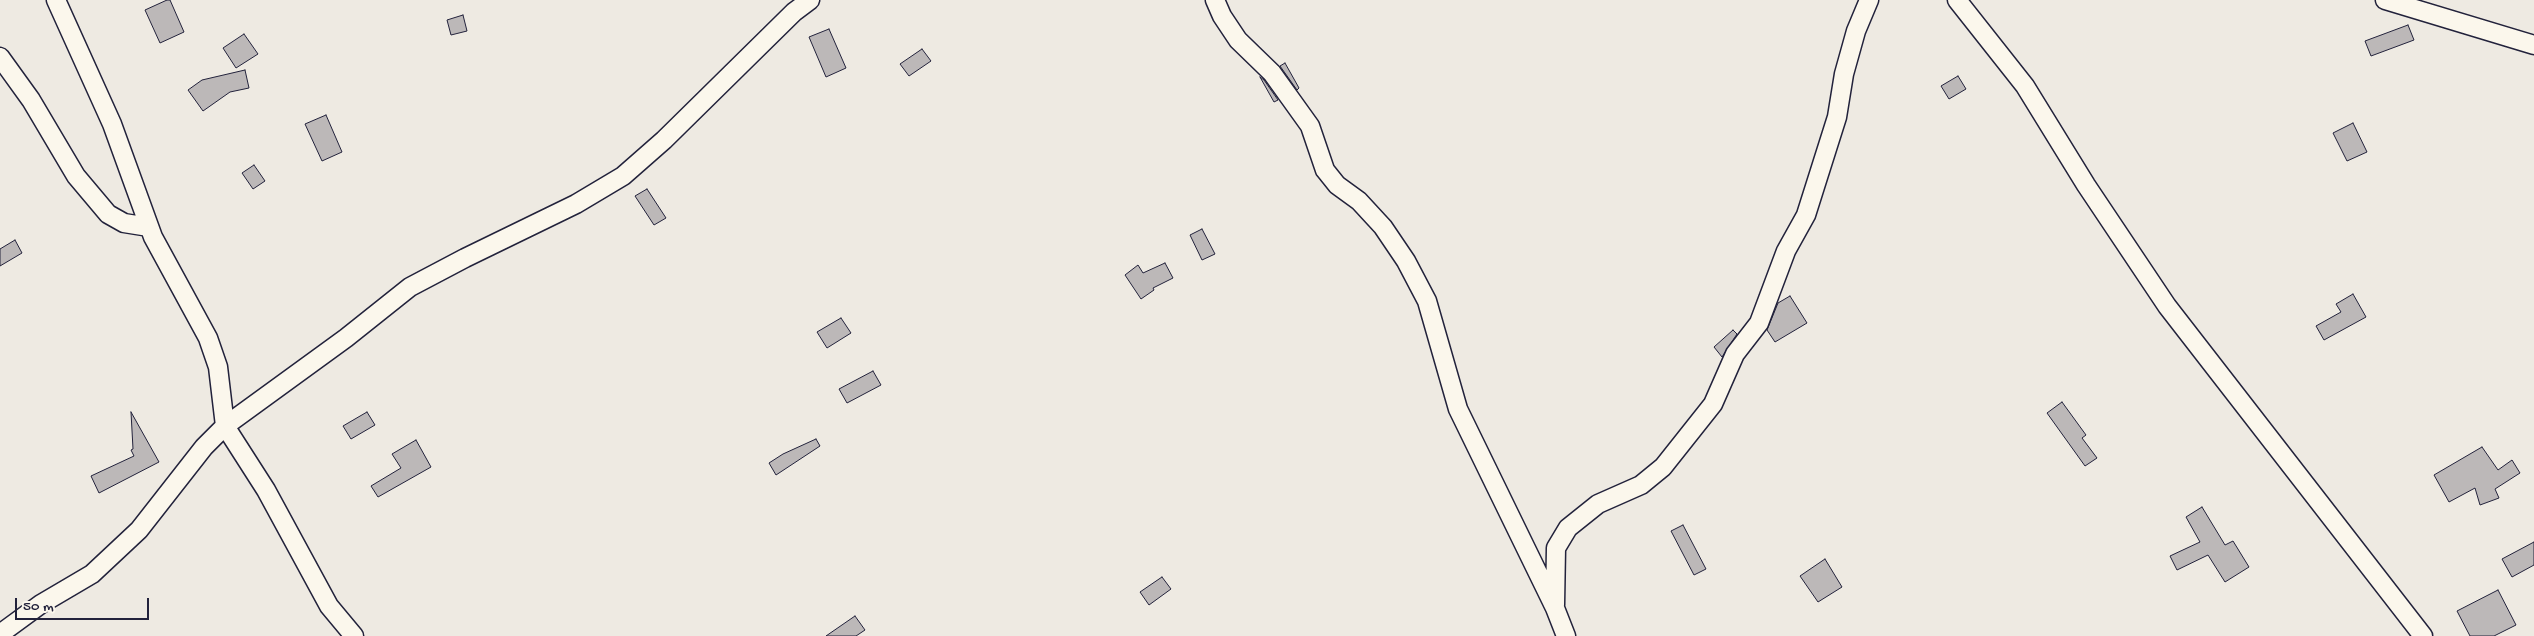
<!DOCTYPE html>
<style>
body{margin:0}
#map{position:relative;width:2534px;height:636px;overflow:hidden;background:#eeeae2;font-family:"Gochi Hand",sans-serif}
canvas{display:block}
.scale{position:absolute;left:15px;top:598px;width:134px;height:22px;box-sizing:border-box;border:2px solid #22223b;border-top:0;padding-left:6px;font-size:15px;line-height:18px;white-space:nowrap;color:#22223b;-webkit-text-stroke:4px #fbf7ec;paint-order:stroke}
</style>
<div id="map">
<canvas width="2534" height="636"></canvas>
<div class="scale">50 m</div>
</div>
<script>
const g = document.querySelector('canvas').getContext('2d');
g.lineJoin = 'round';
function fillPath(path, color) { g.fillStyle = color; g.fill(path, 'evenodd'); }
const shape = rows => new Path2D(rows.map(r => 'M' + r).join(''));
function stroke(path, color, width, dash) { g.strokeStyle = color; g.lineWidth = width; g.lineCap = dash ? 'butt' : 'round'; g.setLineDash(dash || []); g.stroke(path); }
const building = shape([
 [167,0,170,0,184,32,160,43,145,10,167,0],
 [463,15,467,31,451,35,447,20,463,15],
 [2408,25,2414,40,2371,56,2365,41,2408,25],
 [829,29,846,68,826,77,809,37,829,29],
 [244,34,258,54,236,68,223,48,244,34],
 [922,49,931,61,909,76,900,64,922,49],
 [1285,63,1299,88,1297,90,1280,66,1285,63],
 [245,70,249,88,230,92,203,111,188,90,202,80,245,70],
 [1958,76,1966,89,1949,99,1941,86,1958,76],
 [1260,77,1264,80,1278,100,1274,102,1260,77],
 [326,115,342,152,322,161,305,124,326,115],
 [2353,123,2367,152,2347,161,2333,133,2353,123],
 [254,165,265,181,253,189,242,173,254,165],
 [647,189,666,218,654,225,635,196,647,189],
 [1202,229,1215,254,1202,260,1190,235,1202,229],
 [15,240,22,253,0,266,0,249,15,240],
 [1165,263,1173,278,1153,288,1154,290,1141,299,1125,275,1138,265,1143,273,1165,263],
 [2353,294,2366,317,2324,340,2316,326,2341,312,2336,304,2353,294],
 [1790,296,1807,323,1775,342,1767,330,1778,303,1790,296],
 [841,318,851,333,827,348,817,332,841,318],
 [1733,330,1737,334,1722,357,1714,347,1733,330],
 [873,371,881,385,847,403,839,389,873,371],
 [2062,402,2086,435,2082,438,2097,458,2085,466,2047,413,2062,402],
 [131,412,159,462,99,493,91,476,134,456,131,450,133,449,131,412],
 [367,412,375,425,351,439,343,426,367,412],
 [816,439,820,446,776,475,769,463,783,454,816,439],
 [416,440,431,467,378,497,371,486,401,468,392,454,416,440],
 [2482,447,2498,470,2512,460,2520,473,2495,489,2499,498,2480,505,2475,488,2449,502,2434,475,2482,447],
 [2202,507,2225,545,2233,541,2249,567,2225,582,2208,555,2177,570,2170,556,2200,542,2186,517,2202,507],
 [1683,525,1706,569,1694,575,1671,531,1683,525],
 [2534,542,2534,565,2512,577,2502,559,2534,542],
 [1825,559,1842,587,1818,602,1800,576,1825,559],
 [1162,577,1171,589,1149,605,1140,592,1162,577],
 [2498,590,2516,625,2494,636,2470,636,2457,611,2498,590],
 [855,616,865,630,856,636,826,636,855,616]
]);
const street = shape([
 [1215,0,1222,16,1238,40,1272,73,1310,126,1325,170,1337,185,1359,201,1383,227,1406,261,1427,301,1458,409,1555,608,1566,636],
 [1957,0,2025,86,2086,185,2167,306,2423,636],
 [2385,0,2534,45],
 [0,57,31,100,76,176,108,214,124,223,149,227],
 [1555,605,1556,548,1568,528,1598,504,1641,485,1663,467,1713,404,1735,354,1759,323,1786,251,1806,215,1837,117,1844,74,1856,31,1869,0],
 [0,634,41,604,92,574,139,530,204,447,225,426,218,367,208,338,153,237,112,124,56,0],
 [354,636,329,606,266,490,225,426,346,338,410,287,465,258,576,204,623,176,664,140,794,12,810,0]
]);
fillPath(building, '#bcb8b8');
stroke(building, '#22223b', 1);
stroke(street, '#22223b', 21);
stroke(street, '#fbf7ec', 18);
</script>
